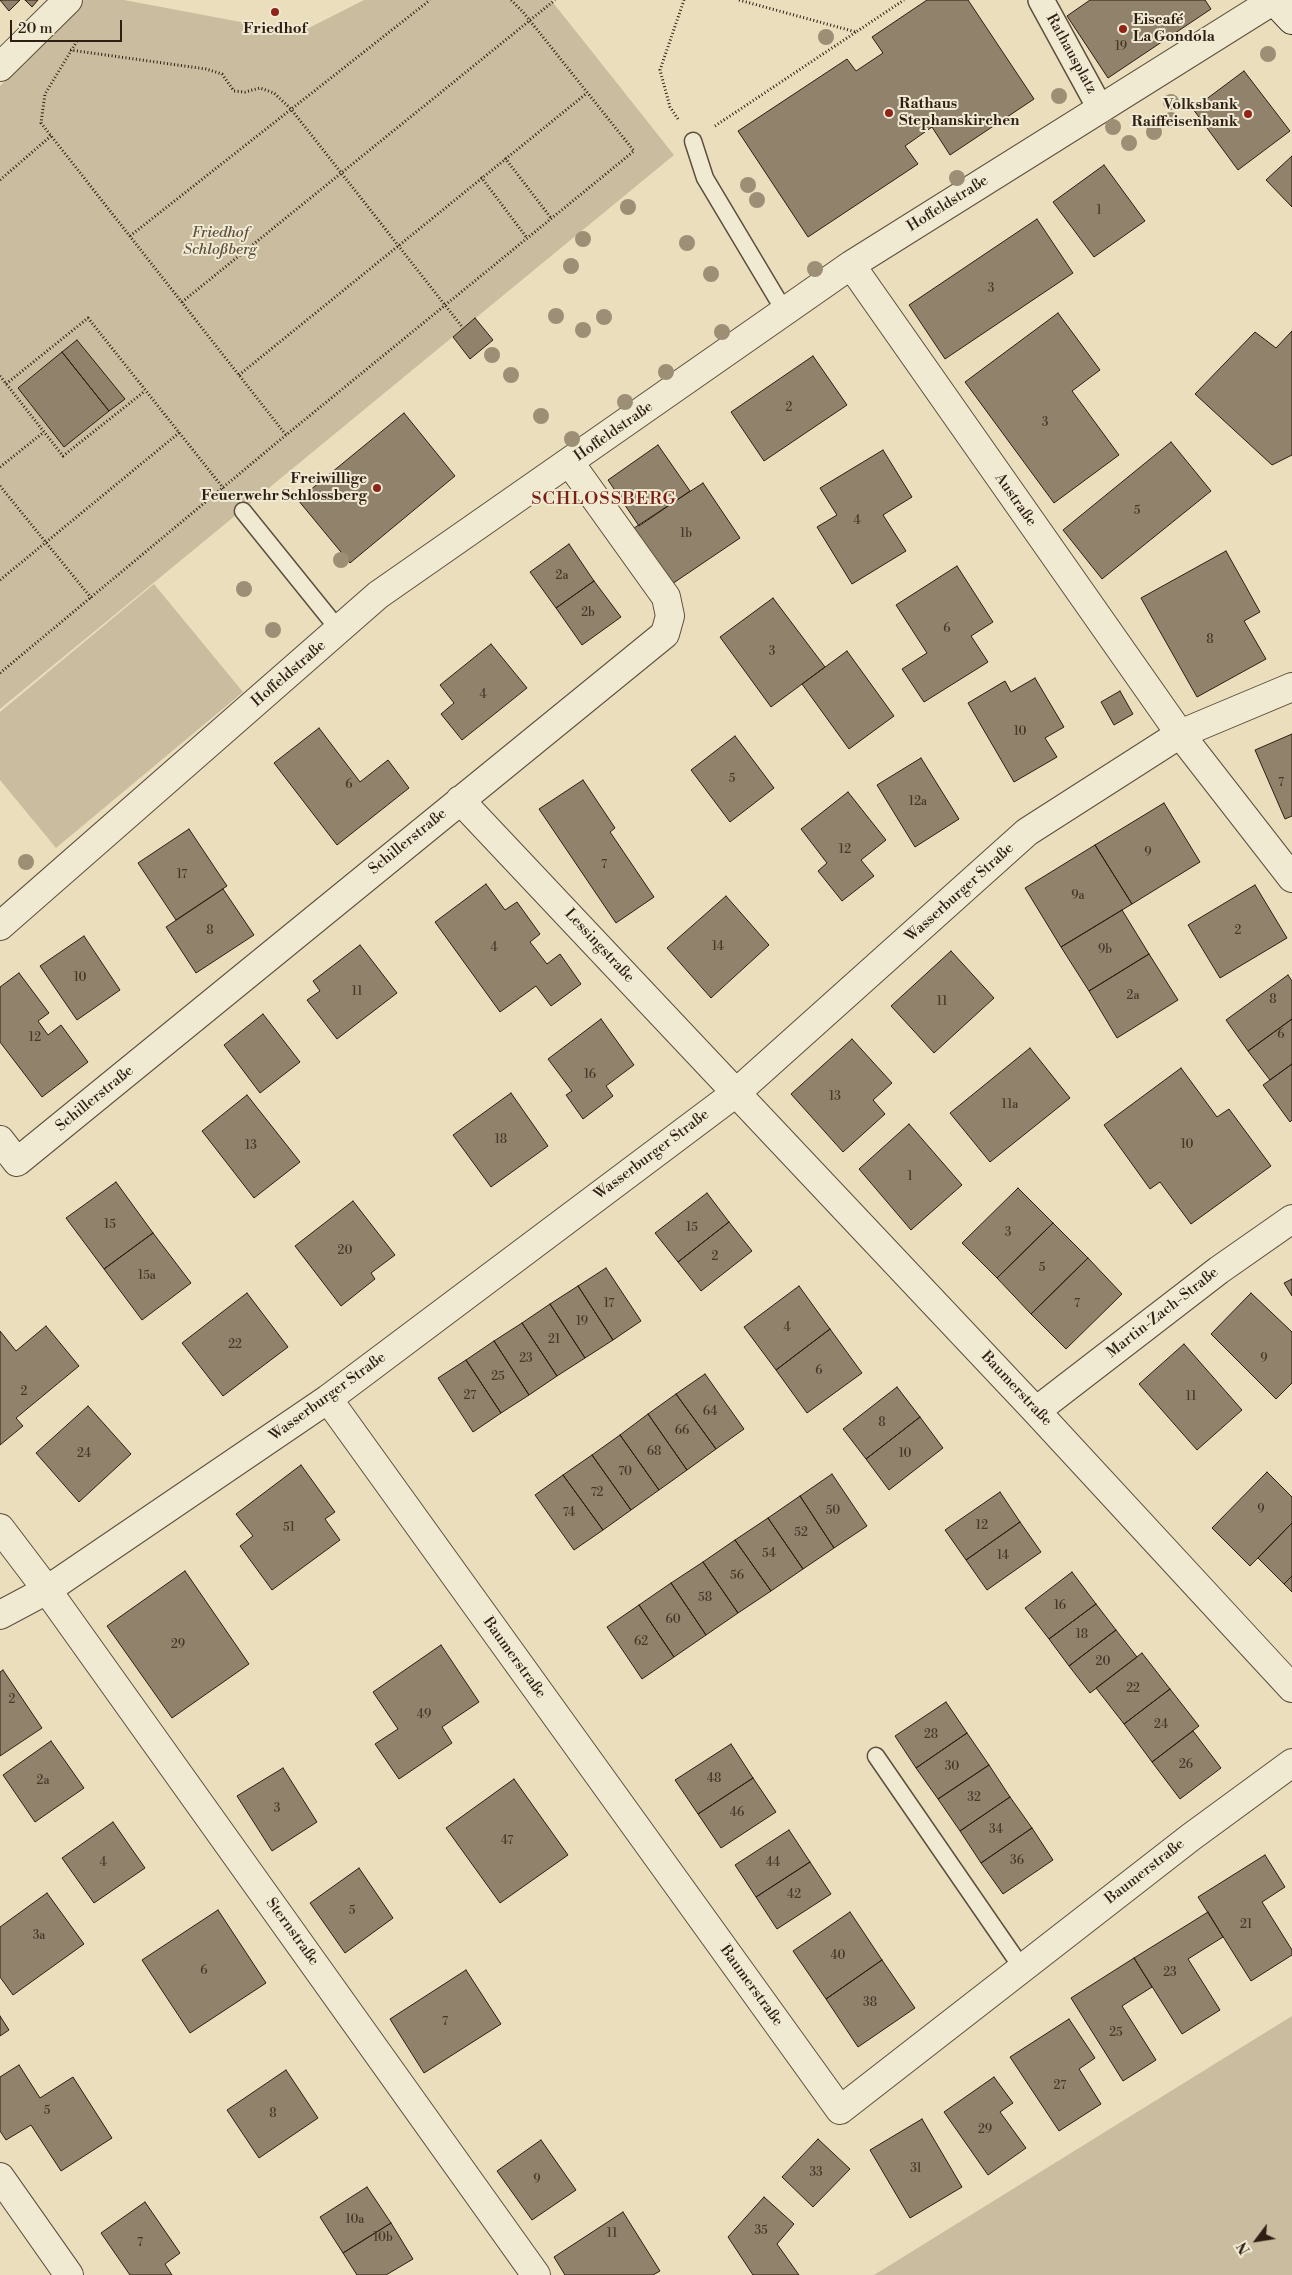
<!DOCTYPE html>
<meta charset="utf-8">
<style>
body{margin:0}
#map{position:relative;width:1292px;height:2275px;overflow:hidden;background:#eadebc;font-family:"Libre Bodoni",serif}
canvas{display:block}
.north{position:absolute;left:1232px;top:2215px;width:50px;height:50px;-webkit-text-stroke:4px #f1ead3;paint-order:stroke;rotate:239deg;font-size:14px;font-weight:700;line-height:20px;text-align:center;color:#2e1e13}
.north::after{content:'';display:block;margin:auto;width:18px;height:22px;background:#2e1e13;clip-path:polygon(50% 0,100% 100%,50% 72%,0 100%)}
.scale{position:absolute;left:10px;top:20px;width:112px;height:22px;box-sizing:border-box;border:2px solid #2e1e13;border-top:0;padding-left:6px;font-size:15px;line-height:18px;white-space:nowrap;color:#2e1e13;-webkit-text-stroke:4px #f1ead3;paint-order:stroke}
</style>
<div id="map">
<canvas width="1292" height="2275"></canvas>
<div class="north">N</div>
<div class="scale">20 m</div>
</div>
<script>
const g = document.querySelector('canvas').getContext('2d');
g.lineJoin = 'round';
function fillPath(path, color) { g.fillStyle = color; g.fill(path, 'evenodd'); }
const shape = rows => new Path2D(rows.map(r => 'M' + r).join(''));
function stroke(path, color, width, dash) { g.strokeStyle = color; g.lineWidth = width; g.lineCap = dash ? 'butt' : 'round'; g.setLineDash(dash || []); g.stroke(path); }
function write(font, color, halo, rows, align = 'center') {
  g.font = font + ' "Libre Bodoni",serif'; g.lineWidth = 4; g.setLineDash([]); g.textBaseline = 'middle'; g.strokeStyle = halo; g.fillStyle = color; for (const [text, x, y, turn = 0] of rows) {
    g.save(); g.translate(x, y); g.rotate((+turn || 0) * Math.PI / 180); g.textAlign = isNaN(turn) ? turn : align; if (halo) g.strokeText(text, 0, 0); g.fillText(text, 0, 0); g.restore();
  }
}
const green = shape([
 [84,0,124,0,299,33,364,0,551,0,674,155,0,709,0,86],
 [154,584,243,692,56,848,0,780,0,712],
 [1292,2016,1292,2275,874,2275]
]);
const building = shape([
 [0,0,20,0,9,11,0,0],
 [25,0,38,0,32,7,25,0],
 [927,0,968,0,1034,99,950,155,932,127,905,146,918,164,808,237,738,131,847,59,856,71,883,53,872,37,927,0],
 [1090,0,1205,0,1211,9,1108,78,1067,16,1090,0],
 [1244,71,1290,131,1238,170,1193,109,1244,71],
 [1292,156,1292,207,1266,180,1292,156],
 [1104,165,1145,221,1094,257,1053,202,1104,165],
 [1037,219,1073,273,945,359,909,305,1037,219],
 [1058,313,1100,370,1072,391,1119,455,1054,503,965,382,1058,313],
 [475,318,493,340,470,359,453,337,475,318],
 [1292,331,1292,455,1272,465,1195,394,1255,332,1276,348,1292,331],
 [77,340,125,399,109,411,62,352,77,340],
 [62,352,109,411,64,447,18,388,62,352],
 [813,356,847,405,764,461,731,412,813,356],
 [404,413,455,476,350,563,298,500,404,413],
 [1171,442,1211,491,1102,579,1063,530,1171,442],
 [658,445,690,491,639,526,608,480,658,445],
 [883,450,912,497,883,515,906,551,852,584,817,527,837,515,820,488,883,450],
 [703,483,740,538,669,586,631,530,703,483],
 [569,544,594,581,556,608,530,572,569,544],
 [1226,551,1260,612,1244,621,1266,659,1197,697,1141,598,1226,551],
 [957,566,993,622,971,636,988,662,924,702,902,669,927,653,896,605,957,566],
 [594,581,621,617,582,645,556,608,594,581],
 [773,598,825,667,771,707,720,637,773,598],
 [491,644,527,688,462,740,441,714,454,703,440,685,491,644],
 [847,651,894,716,849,749,802,684,847,651],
 [1035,678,1064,727,1045,738,1057,757,1014,782,968,703,1005,681,1011,692,1035,678],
 [1120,691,1133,714,1114,725,1101,702,1120,691],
 [319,728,360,782,388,760,409,788,337,845,274,763,319,728],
 [1292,734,1292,816,1285,819,1255,750,1292,734],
 [735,736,774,788,730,822,691,770,735,736],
 [921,758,959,819,915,847,877,785,921,758],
 [583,780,615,828,610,832,654,897,616,923,539,809,583,780],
 [848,792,886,840,861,860,874,876,842,901,818,871,827,863,801,829,848,792],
 [1164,803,1200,862,1132,904,1095,845,1164,803],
 [189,829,227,886,176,920,138,863,189,829],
 [1095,845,1132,904,1061,947,1025,888,1095,845],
 [486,884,505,910,517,902,540,934,530,942,547,964,560,954,581,984,551,1006,536,986,500,1012,435,922,486,884],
 [1255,885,1287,938,1220,978,1188,925,1255,885],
 [223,889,254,935,196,973,166,927,223,889],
 [726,896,769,945,711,998,667,948,726,896],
 [1122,910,1149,954,1089,991,1061,947,1122,910],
 [84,936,120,990,77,1020,40,966,84,936],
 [360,945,397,993,337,1039,307,1000,320,991,313,981,360,945],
 [951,951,994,998,934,1053,891,1006,951,951],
 [1149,954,1178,1000,1117,1038,1089,991,1149,954],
 [19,973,49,1013,38,1021,48,1035,61,1025,88,1062,42,1097,0,1042,0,987,19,973],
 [1288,975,1292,981,1292,1019,1248,1051,1226,1020,1288,975],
 [263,1014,300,1062,260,1093,224,1045,263,1014],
 [601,1019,634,1065,606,1086,613,1096,583,1119,566,1095,572,1091,548,1059,601,1019],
 [1292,1019,1292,1064,1270,1080,1248,1051,1292,1019],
 [852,1039,892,1083,873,1100,885,1114,843,1152,791,1094,852,1039],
 [1030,1048,1070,1098,990,1162,950,1113,1030,1048],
 [1292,1064,1292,1120,1290,1122,1263,1085,1292,1064],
 [1181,1068,1217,1117,1229,1109,1271,1166,1191,1224,1160,1182,1150,1189,1104,1125,1181,1068],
 [511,1093,548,1146,491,1187,453,1135,511,1093],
 [247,1095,300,1162,254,1198,202,1131,247,1095],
 [909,1124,962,1185,911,1230,859,1169,909,1124],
 [116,1182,153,1233,104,1269,66,1218,116,1182],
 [1018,1188,1053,1223,997,1278,962,1243,1018,1188],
 [707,1193,729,1222,678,1262,655,1233,707,1193],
 [353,1201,395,1255,371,1273,375,1279,341,1306,295,1246,353,1201],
 [729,1222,752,1251,701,1291,678,1262,729,1222],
 [1053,1223,1088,1258,1031,1314,997,1278,1053,1223],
 [153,1233,191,1283,142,1320,104,1269,153,1233],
 [1088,1258,1122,1294,1066,1349,1031,1314,1088,1258],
 [606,1268,641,1321,613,1340,578,1286,606,1268],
 [1292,1279,1292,1296,1284,1283,1292,1279],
 [578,1286,613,1340,585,1358,550,1304,578,1286],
 [799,1286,830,1329,776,1370,744,1327,799,1286],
 [247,1293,288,1347,223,1396,182,1343,247,1293],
 [1251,1293,1292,1332,1292,1383,1276,1399,1211,1334,1251,1293],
 [550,1304,585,1358,557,1376,522,1323,550,1304],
 [522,1323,557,1376,529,1395,494,1341,522,1323],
 [46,1326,79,1366,16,1418,23,1426,0,1445,0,1331,16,1351,46,1326],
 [830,1329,862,1373,807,1413,776,1370,830,1329],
 [494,1341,529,1395,501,1413,466,1360,494,1341],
 [1184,1344,1242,1410,1197,1450,1139,1384,1184,1344],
 [466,1360,501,1413,473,1432,438,1378,466,1360],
 [705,1374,744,1429,716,1449,676,1394,705,1374],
 [897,1387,920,1417,866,1459,843,1429,897,1387],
 [676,1394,716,1449,687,1470,648,1414,676,1394],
 [88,1406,131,1454,79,1502,36,1453,88,1406],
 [648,1414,687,1470,659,1490,620,1435,648,1414],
 [920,1417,943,1448,889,1490,866,1459,920,1417],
 [620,1435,659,1490,631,1510,592,1455,620,1435],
 [592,1455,631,1510,603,1530,563,1475,592,1455],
 [301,1465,335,1512,325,1519,340,1540,272,1590,240,1546,253,1536,236,1514,301,1465],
 [1267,1472,1292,1497,1292,1523,1250,1566,1212,1528,1267,1472],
 [832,1474,867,1526,834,1548,800,1496,832,1474],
 [563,1475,603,1530,574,1550,535,1495,563,1475],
 [1000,1492,1020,1522,966,1560,945,1530,1000,1492],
 [800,1496,834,1548,803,1569,768,1518,800,1496],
 [768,1518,803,1569,771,1591,735,1540,768,1518],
 [1020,1522,1041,1552,987,1590,966,1560,1020,1522],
 [1292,1523,1292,1576,1284,1584,1258,1558,1292,1523],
 [735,1540,771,1591,738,1613,703,1562,735,1540],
 [703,1562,738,1613,706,1635,671,1583,703,1562],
 [185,1571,249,1664,172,1718,107,1626,185,1571],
 [1072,1572,1096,1604,1049,1639,1025,1608,1072,1572],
 [1292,1576,1292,1592,1284,1584,1292,1576],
 [671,1583,706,1635,674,1657,639,1605,671,1583],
 [1096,1604,1116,1630,1069,1666,1049,1639,1096,1604],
 [639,1605,674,1657,642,1679,607,1627,639,1605],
 [1116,1630,1137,1657,1090,1693,1069,1666,1116,1630],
 [441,1645,479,1702,442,1727,452,1743,399,1779,375,1744,398,1729,373,1692,441,1645],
 [1142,1653,1170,1689,1124,1724,1096,1688,1142,1653],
 [3,1670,42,1728,0,1756,0,1672,3,1670],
 [1170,1689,1199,1726,1152,1762,1124,1724,1170,1689],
 [946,1702,967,1733,916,1768,895,1736,946,1702],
 [1193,1731,1221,1768,1180,1799,1152,1762,1193,1731],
 [967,1733,989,1765,938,1799,916,1768,967,1733],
 [51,1741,84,1788,35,1822,3,1775,51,1741],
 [731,1744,753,1778,698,1814,675,1780,731,1744],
 [989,1765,1010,1797,960,1831,938,1799,989,1765],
 [283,1768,317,1822,272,1851,237,1796,283,1768],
 [753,1778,776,1812,721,1848,698,1814,753,1778],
 [514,1779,568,1855,500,1903,446,1828,514,1779],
 [1010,1797,1032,1828,981,1863,960,1831,1010,1797],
 [113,1822,145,1868,94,1903,62,1858,113,1822],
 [1032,1828,1053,1860,1003,1894,981,1863,1032,1828],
 [789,1830,810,1862,756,1897,735,1865,789,1830],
 [1265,1855,1285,1887,1262,1902,1292,1950,1292,1955,1251,1981,1198,1897,1265,1855],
 [810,1862,831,1894,777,1929,756,1897,810,1862],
 [359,1868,393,1918,345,1953,310,1903,359,1868],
 [47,1893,84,1944,13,1995,0,1977,0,1927,47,1893],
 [218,1910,266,1983,190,2033,142,1960,218,1910],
 [850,1912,882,1960,826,1999,793,1951,850,1912],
 [1208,1912,1223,1937,1188,1959,1220,2010,1182,2034,1134,1958,1208,1912],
 [1134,1958,1152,1987,1122,2006,1156,2060,1123,2081,1071,1998,1134,1958],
 [882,1960,915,2008,858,2047,826,1999,882,1960],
 [466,1970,501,2024,424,2073,390,2019,466,1970],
 [0,2016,9,2030,0,2036,0,2016],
 [1069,2019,1095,2058,1079,2069,1101,2104,1059,2131,1010,2057,1069,2019],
 [19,2065,40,2098,73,2077,112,2138,61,2171,31,2125,6,2140,0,2131,0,2077,19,2065],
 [286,2070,318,2118,259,2158,227,2110,286,2070],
 [994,2077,1013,2103,1000,2112,1026,2148,988,2175,944,2112,994,2077],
 [922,2119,962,2187,910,2218,870,2150,922,2119],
 [818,2139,850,2169,813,2207,782,2177,818,2139],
 [541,2140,576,2190,532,2220,497,2171,541,2140],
 [367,2187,391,2223,343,2253,320,2217,367,2187],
 [764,2197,794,2224,777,2244,799,2275,753,2275,728,2237,764,2197],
 [145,2202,180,2253,165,2264,172,2275,130,2275,101,2233,145,2202],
 [623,2212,660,2271,653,2275,565,2275,554,2257,623,2212],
 [391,2223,413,2259,386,2275,357,2275,343,2253,391,2223]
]);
const path = shape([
 [739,0,856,32,904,0],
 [77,41,45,94,41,123,286,435],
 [70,50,206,69,222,74,234,91,245,92,260,88,274,93,291,109,463,328],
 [678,119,670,107,660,70,684,0],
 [715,126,856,32],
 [505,158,551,218],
 [481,177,527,238],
 [0,180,52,135],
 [130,236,430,0],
 [182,302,555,0],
 [239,375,587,93],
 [0,376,63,456,145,391],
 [6,384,88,318,224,489],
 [0,467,44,432],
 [0,486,92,599],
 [0,580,180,432],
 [0,673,286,435,634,151,523,12,511,0]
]);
const service = shape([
 [693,141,705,178,785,312],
 [243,511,339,630],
 [876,1756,1022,1968]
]);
const pedestrian = shape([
 [1041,0,1100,108]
]);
const minor = shape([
 [0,67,68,0],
 [851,265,1180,734,1292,878],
 [460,800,1036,1411,1292,1688],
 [0,926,378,595,851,265,1274,0],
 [0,1140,17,1162,665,634,670,616,666,597,570,463],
 [328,1399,840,2110,1191,1837,1292,1763],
 [1036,1411,1219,1270,1292,1219],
 [0,1528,47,1590,536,2275],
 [0,1615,47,1590,328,1399,737,1092,1027,832,1180,734,1292,687],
 [0,2177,69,2275]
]);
const secondary = shape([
 [1273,0,1292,20]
]);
const trees = [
 [826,37],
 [1268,54],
 [1059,96],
 [1171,102],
 [1171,120],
 [1113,127],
 [1154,132],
 [1129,143],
 [957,178],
 [748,185],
 [757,200],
 [628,207],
 [583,239],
 [687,243],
 [571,266],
 [815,269],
 [711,274],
 [556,316],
 [604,317],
 [583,330],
 [722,332],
 [492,355],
 [666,372],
 [511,375],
 [625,402],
 [541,416],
 [572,439],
 [341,560],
 [244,589],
 [273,630],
 [26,862]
];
const markers = [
 [275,12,5,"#8f2418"],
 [1123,29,5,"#8f2418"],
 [889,113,5,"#8f2418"],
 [1248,114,5,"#8f2418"],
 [377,488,5,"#8f2418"]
];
const numberNames = [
 ["19",1121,47],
 ["1",1099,211],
 ["3",991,289],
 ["2",789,408],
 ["3",1045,423],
 ["5",1137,511],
 ["4",857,521],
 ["1b",686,534],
 ["2a",562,576],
 ["2b",588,613],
 ["6",947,629],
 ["8",1210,640],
 ["3",772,652],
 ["4",483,695],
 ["10",1020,732],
 ["5",732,779],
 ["7",1281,783],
 ["6",349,785],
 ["12a",918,802],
 ["12",845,850],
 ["9",1148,853],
 ["7",604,865],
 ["17",182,875],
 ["9a",1078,896],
 ["8",210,931],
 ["2",1238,931],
 ["14",718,947],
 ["4",494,948],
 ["9b",1105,950],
 ["10",80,978],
 ["11",357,992],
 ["2a",1133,996],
 ["8",1273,1000],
 ["11",942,1002],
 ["6",1281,1035],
 ["12",35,1038],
 ["16",590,1075],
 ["13",835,1097],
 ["11a",1010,1105],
 ["18",501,1140],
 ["10",1187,1145],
 ["13",251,1146],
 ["1",910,1177],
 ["15",110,1225],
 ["15",692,1228],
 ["3",1008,1233],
 ["20",345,1251],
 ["2",715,1257],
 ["5",1042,1268],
 ["15a",147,1276],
 ["17",609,1304],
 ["7",1077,1304],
 ["19",582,1322],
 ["4",787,1328],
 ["21",554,1340],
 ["22",235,1345],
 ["23",526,1359],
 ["9",1264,1359],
 ["6",819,1371],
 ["25",498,1377],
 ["2",24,1392],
 ["27",470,1396],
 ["11",1191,1397],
 ["64",710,1412],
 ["8",882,1423],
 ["66",682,1431],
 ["68",654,1452],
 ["24",84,1454],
 ["10",905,1454],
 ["70",625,1472],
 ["72",597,1493],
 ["9",1261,1510],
 ["50",833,1511],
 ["74",569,1513],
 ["12",982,1526],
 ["51",289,1528],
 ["52",801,1533],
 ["54",769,1554],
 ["14",1003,1556],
 ["56",737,1576],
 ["58",705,1598],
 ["16",1060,1606],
 ["60",673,1620],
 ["18",1082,1635],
 ["62",641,1642],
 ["29",178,1645],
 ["20",1103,1662],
 ["22",1133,1689],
 ["2",12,1700],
 ["49",424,1715],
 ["24",1161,1725],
 ["28",931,1735],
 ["26",1186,1765],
 ["30",952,1767],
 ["48",714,1779],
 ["2a",43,1781],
 ["32",974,1798],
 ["3",277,1809],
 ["46",737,1813],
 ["34",996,1830],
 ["47",507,1841],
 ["36",1017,1861],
 ["4",103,1863],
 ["44",773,1863],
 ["42",794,1895],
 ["5",352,1911],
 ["21",1246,1925],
 ["3a",39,1936],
 ["40",838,1956],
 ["6",204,1971],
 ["23",1170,1973],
 ["38",870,2003],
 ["7",445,2022],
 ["25",1116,2033],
 ["27",1060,2086],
 ["5",47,2111],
 ["8",273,2114],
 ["29",985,2130],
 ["31",916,2169],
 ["33",816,2173],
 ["9",537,2180],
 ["10a",355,2220],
 ["35",761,2231],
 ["11",612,2234],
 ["10b",383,2238],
 ["7",140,2243]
];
const poiNames = [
 ["Eiscafé",1133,20],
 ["La Gondola",1133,37],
 ["Friedhof",275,29,"center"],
 ["Rathaus",899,104],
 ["Stephanskirchen",899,121],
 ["Volksbank",1238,105,"right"],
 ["Raiffeisenbank",1238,122,"right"],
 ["Freiwillige",367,479,"right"],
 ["Feuerwehr Schlossberg",367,496,"right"]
];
const streetNames = [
 ["Rathausplatz",1071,54,61],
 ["Hoffeldstraße",948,204,-32],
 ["Hoffeldstraße",614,432,-35],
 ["Austraße",1015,500,55],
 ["Hoffeldstraße",289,674,-41],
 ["Schillerstraße",408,842,-39],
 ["Wasserburger Straße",960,893,-42],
 ["Lessingstraße",599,946,47],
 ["Schillerstraße",95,1099,-39],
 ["Wasserburger Straße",652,1155,-37],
 ["Martin-Zach-Straße",1163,1313,-38],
 ["Baumerstraße",1016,1389,47],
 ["Wasserburger Straße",328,1397,-36],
 ["Baumerstraße",514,1658,54],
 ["Baumerstraße",1145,1872,-38],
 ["Sternstraße",292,1932,54],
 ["Baumerstraße",751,1986,54]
];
const parkNames = [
 ["Friedhof",220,233],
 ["Schloßberg",220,250]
];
const quarterNames = [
 ["SCHLOSSBERG",604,500]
];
fillPath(green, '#cabd9f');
fillPath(building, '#90826b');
stroke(building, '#2e1e13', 1);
stroke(service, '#5d4e3d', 19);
stroke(pedestrian, '#5d4e3d', 28);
stroke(minor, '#5d4e3d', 30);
stroke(secondary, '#2e1e13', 30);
stroke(path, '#2e1e13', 3, [1, 2.5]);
stroke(service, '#f1ead3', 16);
stroke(pedestrian, '#f1ead3', 25);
stroke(minor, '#f1ead3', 28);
stroke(secondary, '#f1ead3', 28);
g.fillStyle = '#9c8f76';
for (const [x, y] of trees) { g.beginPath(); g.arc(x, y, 8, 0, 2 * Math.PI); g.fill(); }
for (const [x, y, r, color] of markers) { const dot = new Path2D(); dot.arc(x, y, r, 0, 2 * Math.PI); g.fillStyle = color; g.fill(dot); stroke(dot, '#f1ead3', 2); }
write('12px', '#463729', null, numberNames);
write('bold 15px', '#2e1e13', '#f1ead3', poiNames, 'left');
write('15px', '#2e1e13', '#f1ead3', streetNames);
write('italic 15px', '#5d4e3d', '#f1ead3', parkNames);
g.letterSpacing = '1px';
write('18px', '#7a1f14', '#f1ead3', quarterNames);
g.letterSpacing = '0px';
</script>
